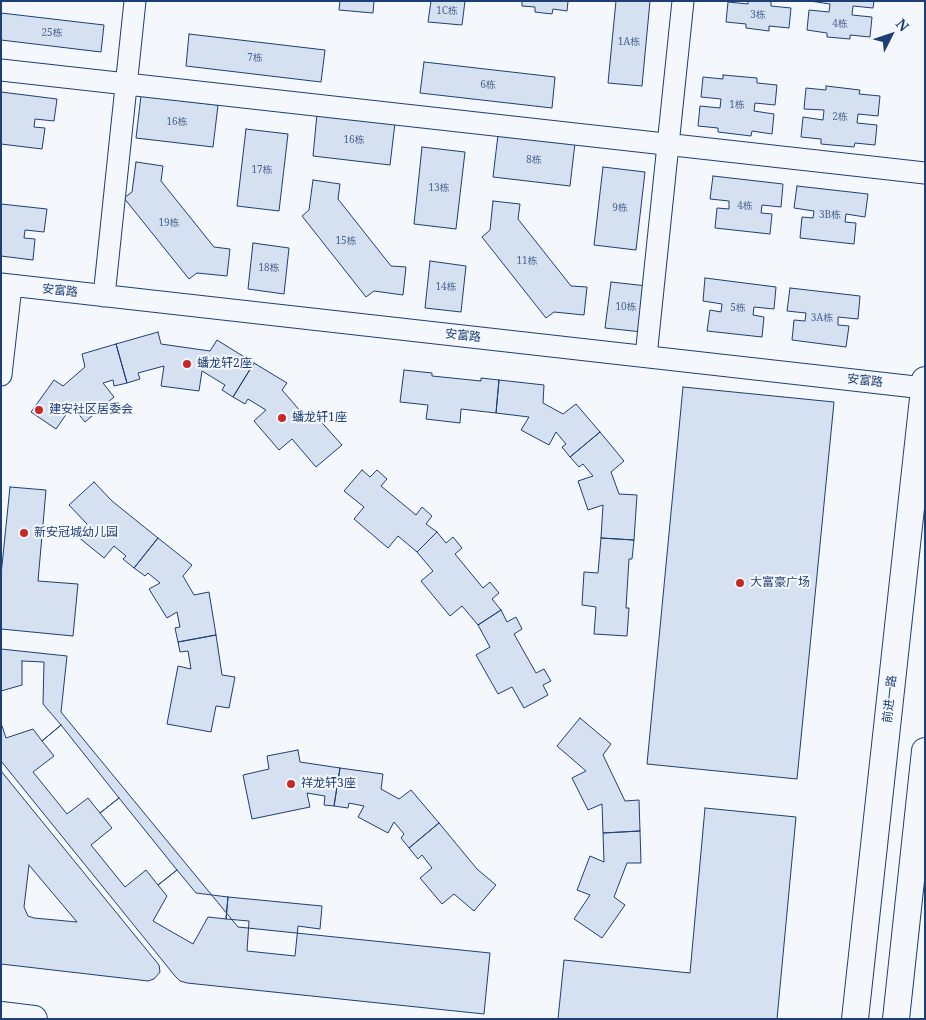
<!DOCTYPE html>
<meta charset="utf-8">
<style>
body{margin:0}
#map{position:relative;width:926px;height:1020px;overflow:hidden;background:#f4f7fb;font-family:"Noto Serif",serif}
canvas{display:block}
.frame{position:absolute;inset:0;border:2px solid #1d3f73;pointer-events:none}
.north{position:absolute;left:866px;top:10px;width:50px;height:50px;-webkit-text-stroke:4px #f4f7fb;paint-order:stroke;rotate:49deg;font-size:14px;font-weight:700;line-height:20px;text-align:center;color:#1d3f73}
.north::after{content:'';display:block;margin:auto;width:18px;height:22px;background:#1d3f73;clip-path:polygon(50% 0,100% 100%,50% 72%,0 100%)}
</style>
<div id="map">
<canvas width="926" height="1020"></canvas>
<div class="frame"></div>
<div class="north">N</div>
</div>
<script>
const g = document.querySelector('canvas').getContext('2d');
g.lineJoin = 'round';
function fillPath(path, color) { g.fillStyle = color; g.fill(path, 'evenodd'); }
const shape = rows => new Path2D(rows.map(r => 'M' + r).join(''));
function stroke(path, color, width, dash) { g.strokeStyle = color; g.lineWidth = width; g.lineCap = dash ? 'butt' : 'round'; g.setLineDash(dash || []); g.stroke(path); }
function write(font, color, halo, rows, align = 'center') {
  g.font = font + ' "Noto Serif","Noto Sans SC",serif'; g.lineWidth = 4; g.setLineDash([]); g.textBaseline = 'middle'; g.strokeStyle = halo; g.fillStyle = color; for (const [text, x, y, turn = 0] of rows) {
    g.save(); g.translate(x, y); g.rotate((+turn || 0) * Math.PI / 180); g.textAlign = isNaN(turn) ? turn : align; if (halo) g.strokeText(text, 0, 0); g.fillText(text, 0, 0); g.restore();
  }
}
const building = shape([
 [340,1,374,1,373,13,339,10,340,1],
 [431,1,465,1,462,25,428,22,431,1],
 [522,1,568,1,567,11,553,9,552,14,535,12,535,7,522,6,522,1],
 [616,1,650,1,642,86,608,83,616,1],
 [748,1,771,1,771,6,791,8,789,28,769,26,769,31,746,28,746,24,726,22,728,2,748,4,748,1],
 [810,1,874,1,873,8,853,6,852,15,872,17,870,37,850,35,850,39,827,37,827,33,807,30,809,10,829,12,830,4,810,1],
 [1,13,104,25,101,52,1,40,1,13],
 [189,34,325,50,321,82,186,66,189,34],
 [424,62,555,77,552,108,420,93,424,62],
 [723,75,757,78,757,83,777,85,775,105,755,103,754,111,774,114,772,134,752,131,751,136,718,132,718,128,698,126,700,106,720,108,721,99,701,97,703,77,723,79,723,75],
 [826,86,860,90,859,94,880,96,878,116,858,114,857,123,877,125,875,145,855,143,854,147,821,144,821,139,801,137,803,117,823,120,824,110,804,109,806,88,826,90,826,86],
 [1,92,57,99,54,121,35,119,34,127,45,128,42,149,1,144,1,92],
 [141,96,218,105,213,147,136,138,141,96],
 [317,114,395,123,390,165,313,156,317,114],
 [246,129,288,134,279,211,237,206,246,129],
 [498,135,575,143,570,186,493,177,498,135],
 [422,147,465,152,456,229,414,224,422,147],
 [136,162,163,166,161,181,214,247,230,249,227,276,197,273,189,279,124,198,132,192,136,162],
 [603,167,645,172,636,250,594,245,603,167],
 [713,176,783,184,781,207,762,205,761,213,772,214,770,234,715,228,717,208,729,209,729,201,710,199,713,176],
 [313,180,340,184,338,199,391,266,406,267,403,295,374,291,366,297,302,216,309,210,313,180],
 [797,186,868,194,865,217,846,214,845,222,856,223,854,244,800,238,802,217,813,218,814,211,794,208,797,186],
 [493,201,520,204,518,219,571,286,587,287,584,315,554,312,546,318,482,237,490,230,493,201],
 [1,204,47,209,44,232,25,230,24,238,35,239,33,260,1,256,1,204],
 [253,243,289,248,284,294,248,289,253,243],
 [430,261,466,266,461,312,425,308,430,261],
 [705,278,776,287,774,309,754,307,753,315,764,317,762,337,707,331,710,310,721,312,722,304,703,301,705,278],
 [611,282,647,286,642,332,605,328,611,282],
 [790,288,860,296,858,319,838,317,838,325,849,326,846,347,792,340,794,320,805,321,806,313,787,311,790,288],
 [158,332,161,344,210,351,217,340,254,363,233,397,222,390,225,385,202,371,199,391,161,386,164,366,138,373,140,379,127,383,116,344,158,332],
 [116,344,127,383,114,386,113,380,103,383,114,397,85,422,72,406,56,429,31,412,54,380,63,386,85,367,82,354,116,344],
 [254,363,287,383,282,390,309,421,315,415,342,445,316,467,292,439,279,450,254,421,266,410,248,399,245,404,233,397,254,363],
 [404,370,432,373,432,376,481,381,481,378,499,380,496,413,461,409,460,423,426,419,428,405,400,402,404,370],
 [499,380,544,385,543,403,563,414,576,404,600,432,570,457,562,447,566,444,556,432,549,445,521,430,529,417,496,413,499,380],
 [683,387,834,402,797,779,647,764,683,387],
 [600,432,624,461,611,472,619,494,637,495,634,540,601,538,603,505,588,510,578,481,593,476,583,464,579,467,570,457,600,432],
 [362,470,370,477,377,470,387,479,381,486,416,515,422,507,432,516,426,524,437,532,417,552,398,536,388,548,354,519,364,507,344,491,362,470],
 [94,482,112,501,158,538,134,568,123,559,126,556,114,546,104,558,77,536,87,524,69,505,94,482],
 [10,487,46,490,38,581,78,584,73,636,1,629,1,575,10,487],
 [437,532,446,543,453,537,462,548,455,554,483,588,490,582,499,593,492,599,501,610,478,625,462,606,450,616,421,581,433,571,417,552,437,532],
 [158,538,192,565,183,576,194,595,209,592,216,635,178,642,175,628,180,627,177,612,167,618,149,589,160,583,148,573,145,576,134,568,158,538],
 [601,538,634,540,632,559,629,559,626,608,629,608,627,636,594,634,596,607,582,605,584,572,598,573,601,538],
 [501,610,507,622,516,617,522,629,514,634,536,673,544,669,551,681,543,685,548,695,524,708,512,687,498,694,476,655,490,647,478,625,501,610],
 [216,635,222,675,235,677,229,708,216,706,211,732,167,724,178,666,191,669,188,651,180,652,178,642,216,635],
 [1,649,67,656,61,712,238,927,490,953,484,1014,187,983,180,981,175,976,1,761,1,649],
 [22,661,44,662,43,704,61,725,42,741,33,729,6,738,1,723,1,691,22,685,22,661],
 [580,718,611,744,603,755,625,801,639,800,640,831,603,833,602,804,588,810,572,778,586,771,557,746,580,718],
 [61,725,119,798,100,813,88,798,67,814,33,772,54,756,42,741,61,725],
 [298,750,300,762,340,768,334,806,324,805,325,796,307,793,310,807,252,819,243,775,269,769,267,756,298,750],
 [340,768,383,774,381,789,399,799,411,790,439,823,409,848,401,838,404,834,394,822,388,833,358,817,364,806,349,803,348,808,334,806,340,768],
 [1,771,159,965,160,972,154,979,148,981,1,964,1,771],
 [29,865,77,922,34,918,28,916,24,907,29,865],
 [119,798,177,870,158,885,146,870,125,887,91,845,112,828,100,813,119,798],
 [705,808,796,817,777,1019,558,1019,564,960,690,973,705,808],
 [439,823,477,869,496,885,474,911,454,894,442,904,420,878,432,868,422,855,418,859,409,848,439,823],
 [640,831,641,863,627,863,614,897,625,905,602,938,574,919,590,895,577,890,590,856,604,862,603,833,640,831],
 [177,870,196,893,228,897,226,919,208,917,193,944,153,921,167,896,158,885,177,870],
 [228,897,322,906,320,929,298,926,295,956,247,951,249,921,226,919,228,897]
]);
const minor = shape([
 [1,70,925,173],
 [1,284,924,388],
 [104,296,135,1],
 [646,356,683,1],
 [1,375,11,286]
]);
const major = shape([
 [1,1015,34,1019],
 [855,1019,925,380],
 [896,1019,925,751]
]);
const markers = [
 [187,364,5,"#c62828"],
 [39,410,5,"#c62828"],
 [282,418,5,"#c62828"],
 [24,533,5,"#c62828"],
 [740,583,5,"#c62828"],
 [291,784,5,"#c62828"]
];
const numberNames = [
 ["1C栋",447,11],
 ["3栋",758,15],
 ["4栋",840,24],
 ["25栋",52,33],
 ["1A栋",629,42],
 ["7栋",255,58],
 ["6栋",488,85],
 ["1栋",737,105],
 ["2栋",840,117],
 ["16栋",177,122],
 ["16栋",354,140],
 ["8栋",534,160],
 ["17栋",262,170],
 ["13栋",439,188],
 ["4栋",745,206],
 ["9栋",620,208],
 ["3B栋",830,215],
 ["19栋",169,223],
 ["15栋",346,241],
 ["11栋",527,261],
 ["18栋",269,268],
 ["14栋",446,287],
 ["10栋",626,307],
 ["5栋",738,308],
 ["3A栋",822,318]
];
const streetNames = [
 ["安富路",60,291,6],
 ["安富路",463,336,6],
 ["安富路",865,381,6],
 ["前进一路",890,699,-84]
];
const poiNames = [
 ["蟠龙轩2座",197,364],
 ["建安社区居委会",49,410],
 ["蟠龙轩1座",292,418],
 ["新安冠城幼儿园",34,533],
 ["大富豪广场",750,583],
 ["祥龙轩3座",301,784]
];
fillPath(building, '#d5e0f0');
stroke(building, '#1d3f73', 1);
stroke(minor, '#1d3f73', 23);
stroke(major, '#1d3f73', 28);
stroke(minor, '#f4f7fb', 21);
stroke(major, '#f4f7fb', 26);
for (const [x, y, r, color] of markers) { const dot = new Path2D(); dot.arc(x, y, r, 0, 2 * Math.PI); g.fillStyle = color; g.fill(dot); stroke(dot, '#f4f7fb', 2); }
write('10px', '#4b6792', null, numberNames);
write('12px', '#1d3f73', '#f4f7fb', streetNames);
write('12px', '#1d3f73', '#f4f7fb', poiNames, 'left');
</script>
